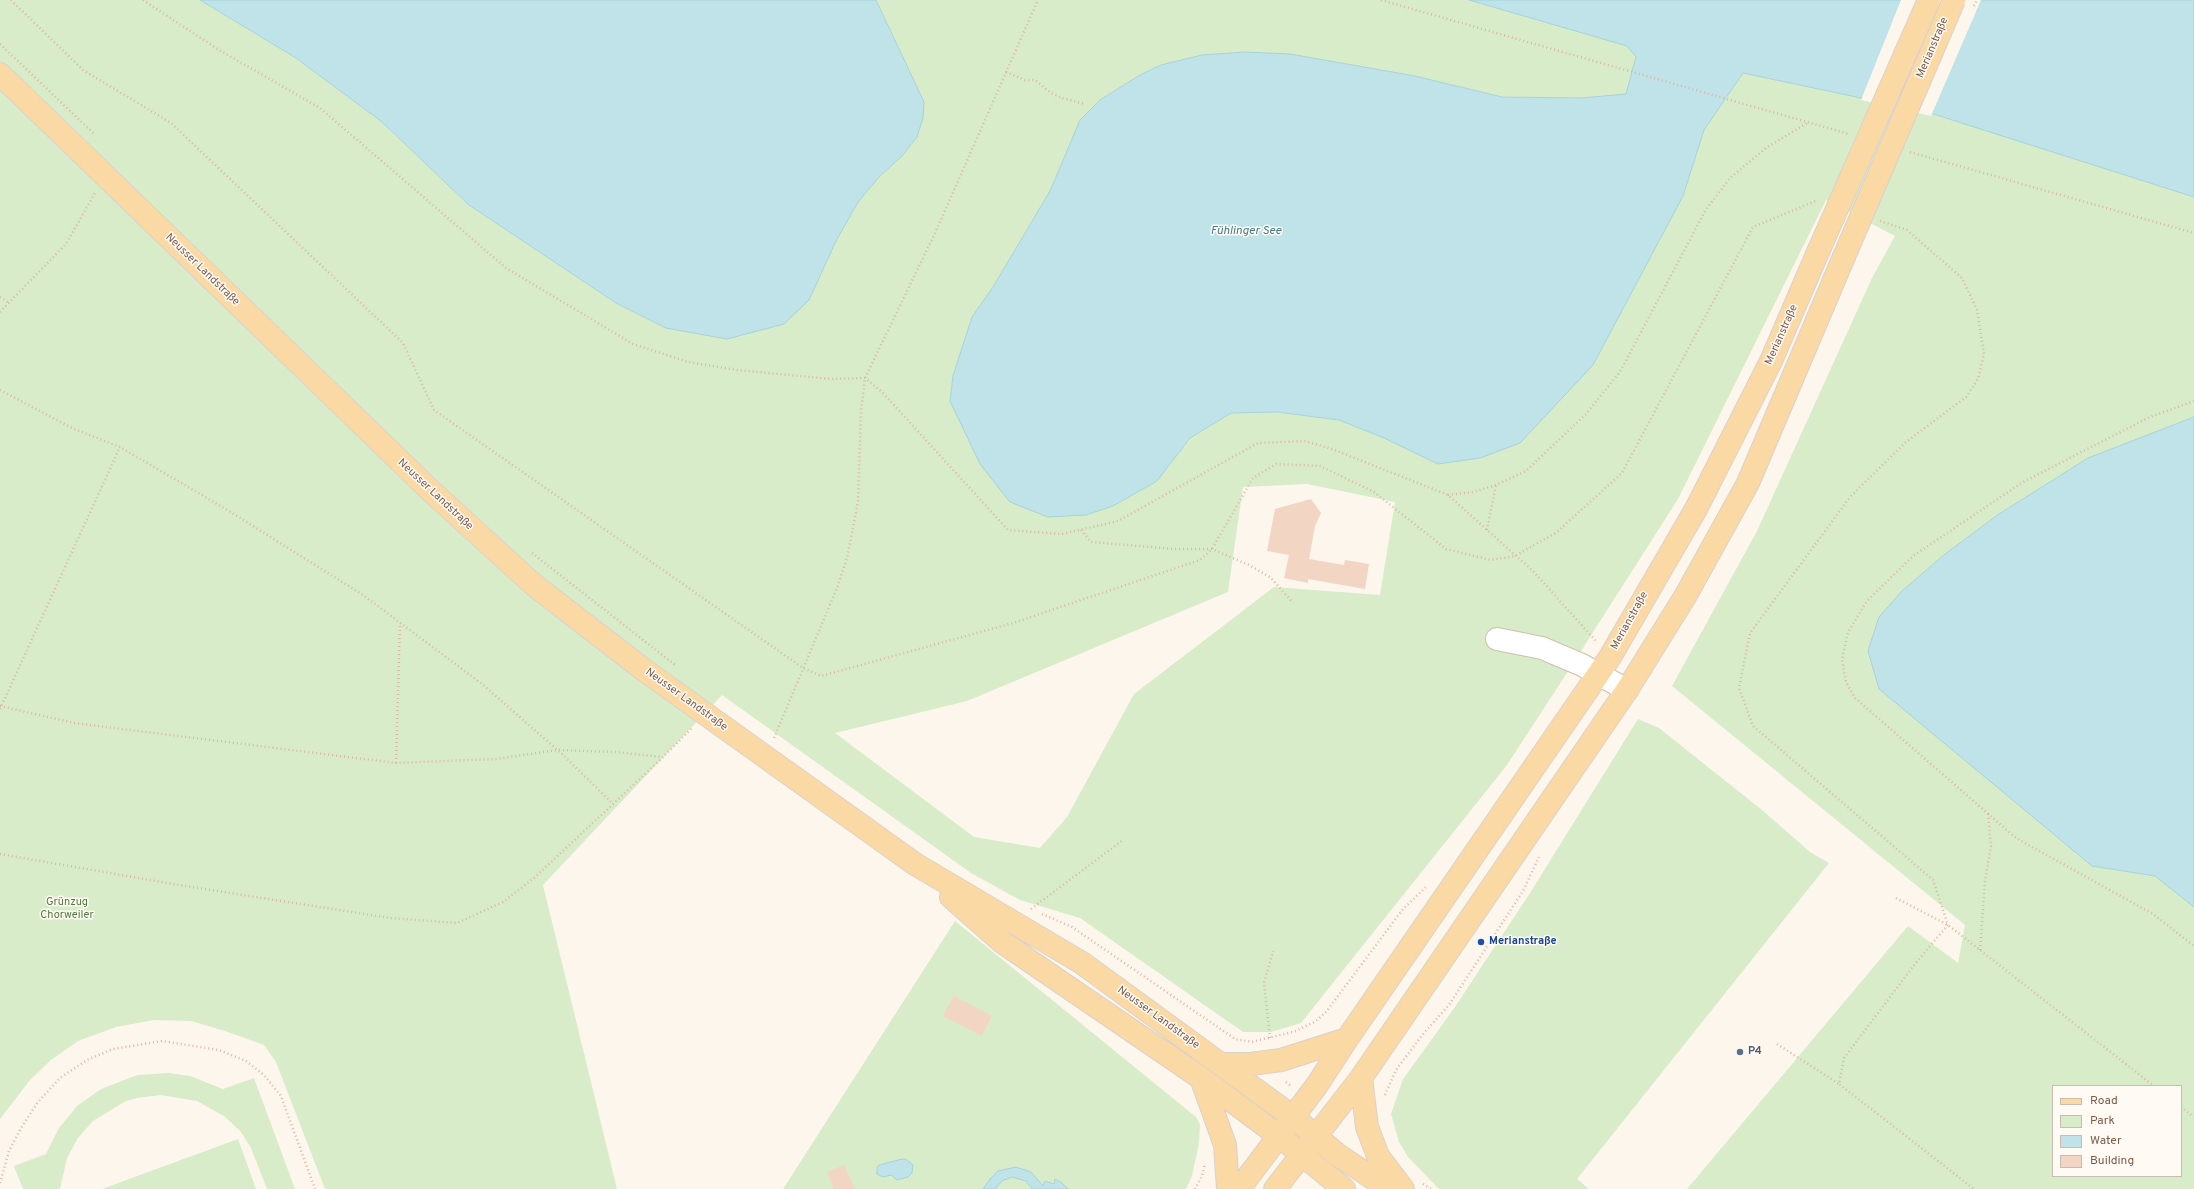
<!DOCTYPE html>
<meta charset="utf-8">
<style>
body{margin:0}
#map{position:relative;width:2194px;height:1189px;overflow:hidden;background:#fdf6ec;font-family:Overpass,sans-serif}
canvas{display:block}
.legend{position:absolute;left:2052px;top:1085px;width:130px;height:92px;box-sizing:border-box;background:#fffaf3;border:1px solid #cabbb1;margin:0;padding:5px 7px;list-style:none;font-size:12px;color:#7a5c4d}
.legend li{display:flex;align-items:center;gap:8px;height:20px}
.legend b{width:20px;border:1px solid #cabbb1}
</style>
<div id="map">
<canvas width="2194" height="1189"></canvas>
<ul class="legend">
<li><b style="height:5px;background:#fbd9a5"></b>Road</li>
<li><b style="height:11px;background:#d8ecc9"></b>Park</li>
<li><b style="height:11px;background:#bfe3e8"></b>Water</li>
<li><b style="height:11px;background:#f3d5c3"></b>Building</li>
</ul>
</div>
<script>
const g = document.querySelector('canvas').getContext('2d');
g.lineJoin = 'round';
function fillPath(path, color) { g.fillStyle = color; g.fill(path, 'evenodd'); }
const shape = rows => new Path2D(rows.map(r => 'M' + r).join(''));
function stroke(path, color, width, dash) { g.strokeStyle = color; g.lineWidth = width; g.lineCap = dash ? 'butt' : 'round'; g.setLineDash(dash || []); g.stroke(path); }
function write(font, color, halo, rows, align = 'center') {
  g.font = font + ' Overpass,sans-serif'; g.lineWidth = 3; g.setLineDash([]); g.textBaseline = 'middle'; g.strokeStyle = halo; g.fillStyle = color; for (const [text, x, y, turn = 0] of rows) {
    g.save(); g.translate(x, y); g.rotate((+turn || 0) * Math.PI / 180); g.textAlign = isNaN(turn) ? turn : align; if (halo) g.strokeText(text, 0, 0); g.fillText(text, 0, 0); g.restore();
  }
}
const green = shape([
 [0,0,200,0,296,58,382,122,469,205,616,303,666,328,810,297,836,241,858,202,879,177,902,156,917,137,894,37,876,0,1469,0,1627,46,1636,57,1627,95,1581,98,1502,97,1415,76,1290,54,1245,52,1202,55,1161,65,1140,75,1100,100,1071,140,1050,191,993,287,972,317,953,377,950,401,1086,515,1113,506,1157,481,1190,438,1231,413,1277,412,1339,420,1384,438,1593,365,1683,196,1704,130,1743,73,1927,112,2194,197,2194,417,2088,458,1999,514,1945,554,1902,591,2092,866,2155,876,2194,907,2194,1189,1687,1189,1908,926,1958,963,1965,925,1672,686,1757,531,1872,278,1895,236,1826,200,1678,499,1576,659,1507,765,1301,1023,1271,1032,1243,1032,1080,918,1020,900,971,873,722,695,543,885,617,1189,325,1189,276,1062,264,1045,225,1031,191,1021,154,1020,116,1027,78,1041,51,1060,30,1080,0,1119],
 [1307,484,1395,502,1380,595,1274,587,1134,694,1067,817,1040,848,974,837,835,733,967,701,1228,592,1243,487],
 [2053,1086,2181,1086,2181,1176,2053,1176],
 [1638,719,1659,728,1762,810,1810,852,1829,863,1577,1179,1589,1189,1439,1189,1408,1157,1399,1142,1391,1114,1403,1079,1455,1007,1530,893],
 [955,921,1196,1117,1200,1125,1199,1143,1192,1176,1186,1189,783,1189],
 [169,1073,190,1076,223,1089,254,1078,295,1189,267,1189,251,1148,241,1132,224,1116,197,1101,161,1095,137,1098,126,1101,93,1121,78,1138,67,1158,60,1189,23,1189,14,1166,46,1154,59,1128,77,1106,101,1089,127,1079,138,1075],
 [238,1139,256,1189,102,1189]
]);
const water = shape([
 [200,0,876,0,924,102,923,118,917,137,902,156,879,177,858,202,836,241,809,300,784,324,727,339,666,328,616,303,469,205,382,122,296,58,200,0],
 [1469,0,2194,0,2194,197,1927,112,1743,73,1704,130,1683,196,1593,365,1520,443,1480,458,1438,464,1384,438,1339,420,1277,412,1231,413,1190,438,1157,481,1113,506,1086,515,1048,517,1010,502,980,464,950,401,953,376,972,317,993,287,1050,191,1080,120,1100,100,1140,75,1161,65,1202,55,1245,52,1290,54,1415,76,1502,97,1581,98,1626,94,1636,57,1627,46,1469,0],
 [2194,417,2194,907,2155,876,2092,866,1879,689,1868,651,1879,617,1902,591,1945,554,1999,514,2088,458,2194,417],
 [902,1159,906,1159,913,1165,912,1173,908,1177,897,1180,891,1175,883,1177,877,1174,877,1167,879,1165,902,1159],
 [1016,1167,1031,1172,1043,1186,1045,1181,1054,1184,1055,1179,1062,1183,1068,1189,1032,1189,1026,1181,1012,1177,1002,1181,995,1189,983,1189,990,1179,998,1171,1016,1167]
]);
const pier = shape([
 [1901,0,1981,0,1931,116,1861,100]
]);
const building = shape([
 [1311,499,1321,513,1315,526,1309,559,1344,565,1345,560,1369,564,1365,589,1308,579,1308,583,1284,578,1289,555,1267,551,1275,509],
 [954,996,992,1016,982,1036,943,1016],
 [844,1165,855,1189,834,1189,827,1172]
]);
const path = shape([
 [11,0,83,70,171,123,403,343,434,410,803,668,821,676,1013,623,1200,560,1212,549,1253,478,1276,464,1320,466,1374,492,1446,549,1491,560,1515,556,1557,532,1622,473,1753,227,1818,200],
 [143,0,219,50,320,108,506,268,633,344,688,362,737,370,831,379,865,378,883,393,1008,530,1062,534,1118,521,1258,443,1305,441,1332,449,1448,495,1533,571,1596,641],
 [1381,0,1849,134],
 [0,44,94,134],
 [1006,72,1025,80,1035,80,1051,93,1062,98,1085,104],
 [1910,152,2194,233],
 [1880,221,1907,230,1962,278,1977,310,1984,354,1978,379,1966,397,1906,442,1850,497,1750,633,1739,688,1753,726,1933,880,1948,925,1918,960,1844,1058,1839,1084,1974,1189],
 [0,297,9,303],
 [0,312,66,244,95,193],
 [0,390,72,428,120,447,229,511,363,595,482,684,562,754,613,804],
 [2194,401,2150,417,2023,482,1913,556,1867,601,1848,632,1842,659,1846,682,1855,698,2016,838,2153,914,2194,946],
 [1448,495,1473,492,1496,485,1526,471,1586,414,1620,372,1705,211,1730,178,1766,148,1807,123],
 [1081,530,1091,542,1175,549,1212,549,1249,565,1270,577,1293,603],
 [1487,530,1496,485],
 [532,553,675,665],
 [0,706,74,723,396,763,496,759,557,750,615,752,662,757],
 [0,709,120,447],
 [774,738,837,588,847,558,858,502,861,411,865,378,936,231,1038,0],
 [396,763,400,623],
 [0,854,173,884,390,918,457,923,503,902,534,878,659,761,692,728],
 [1896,898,1948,925,2154,1086],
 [1031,909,1123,840],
 [1042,914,1072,927,1235,1039,1252,1042,1296,1031,1316,1021,1326,1012,1403,909,1426,887],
 [1980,950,1985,881,1991,846,1988,813],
 [1270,1038,1264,983,1273,951],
 [1777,1044,1839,1084],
 [1286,1082,1292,1087],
 [1385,1095,1396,1070,1423,1034,1449,1005,1523,891,1539,857],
 [2181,1107,2194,1117],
 [0,1183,9,1151,21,1128,38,1102,60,1078,87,1060,113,1049,162,1041,219,1050,246,1061,264,1075,281,1096,315,1189],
 [1423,1184,1431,1189],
 [1195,1189,1202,1176,1205,1163]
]);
const minor = shape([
 [1497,639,1542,648,1582,665,1627,690]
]);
const major = shape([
 [0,74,432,492,534,585,644,670,915,864,1082,963,1293,1117,1338,1155,1389,1189],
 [951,897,1002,942,1201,1078,1279,1136,1344,1189],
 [1221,1064,1251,1064,1281,1060,1347,1039],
 [1201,1078,1225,1145,1228,1189],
 [1361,1078,1367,1127,1378,1156,1403,1189],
 [1239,1189,1317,1085,1347,1039,1610,657,1696,509,1771,361,1818,252],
 [1275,1189,1361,1078,1627,690,1686,595,1748,483,1843,259]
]);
const pathBridge = shape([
 [1974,6,1977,0]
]);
const majorBridge = shape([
 [1818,252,1929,0],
 [1843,259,1954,0]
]);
const markers = [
 [1481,942,4,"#1a4fb4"],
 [1740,1052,4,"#5c6f8a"]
];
const streetNames = [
 ["Merianstraße",1933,48,-67],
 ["Neusser Landstraße",202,270,44],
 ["Merianstraße",1782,335,-66],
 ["Neusser Landstraße",435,495,43],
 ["Merianstraße",1630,621,-61],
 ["Neusser Landstraße",686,700,36],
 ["Neusser Landstraße",1158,1018,36]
];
const parkNames = [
 ["Grünzug",67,903],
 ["Chorweiler",67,916]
];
const transitNames = [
 ["Merianstraße",1489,942]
];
const serviceNames = [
 ["P4",1748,1052]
];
const waterNames = [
 ["Fühlinger See",1246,232]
];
fillPath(green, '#d8ecc9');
fillPath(water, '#bfe3e8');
stroke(water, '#a5d3da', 1);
fillPath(pier, '#fdf6ec');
fillPath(building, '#f3d5c3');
stroke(minor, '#d1beb0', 24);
stroke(major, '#dad1cd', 24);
stroke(path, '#d9b8a5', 2.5, [1, 3]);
stroke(minor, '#fff', 22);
stroke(major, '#fbd9a5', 22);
stroke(majorBridge, '#dad1cd', 24, []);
stroke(pathBridge, '#d9b8a5', 2.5, [1, 3]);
stroke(majorBridge, '#fbd9a5', 22);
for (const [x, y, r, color] of markers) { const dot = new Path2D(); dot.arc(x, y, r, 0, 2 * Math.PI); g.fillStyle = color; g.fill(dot); stroke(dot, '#fffaf3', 1.5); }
write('11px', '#7a5c4d', '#fffaf3', streetNames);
write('11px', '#537a41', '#fffaf3', parkNames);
write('bold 11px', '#164399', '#fffaf3', transitNames, 'left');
write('bold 11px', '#4e5e75', '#fffaf3', serviceNames, 'left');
write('italic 12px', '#437c86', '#fffaf3', waterNames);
</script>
